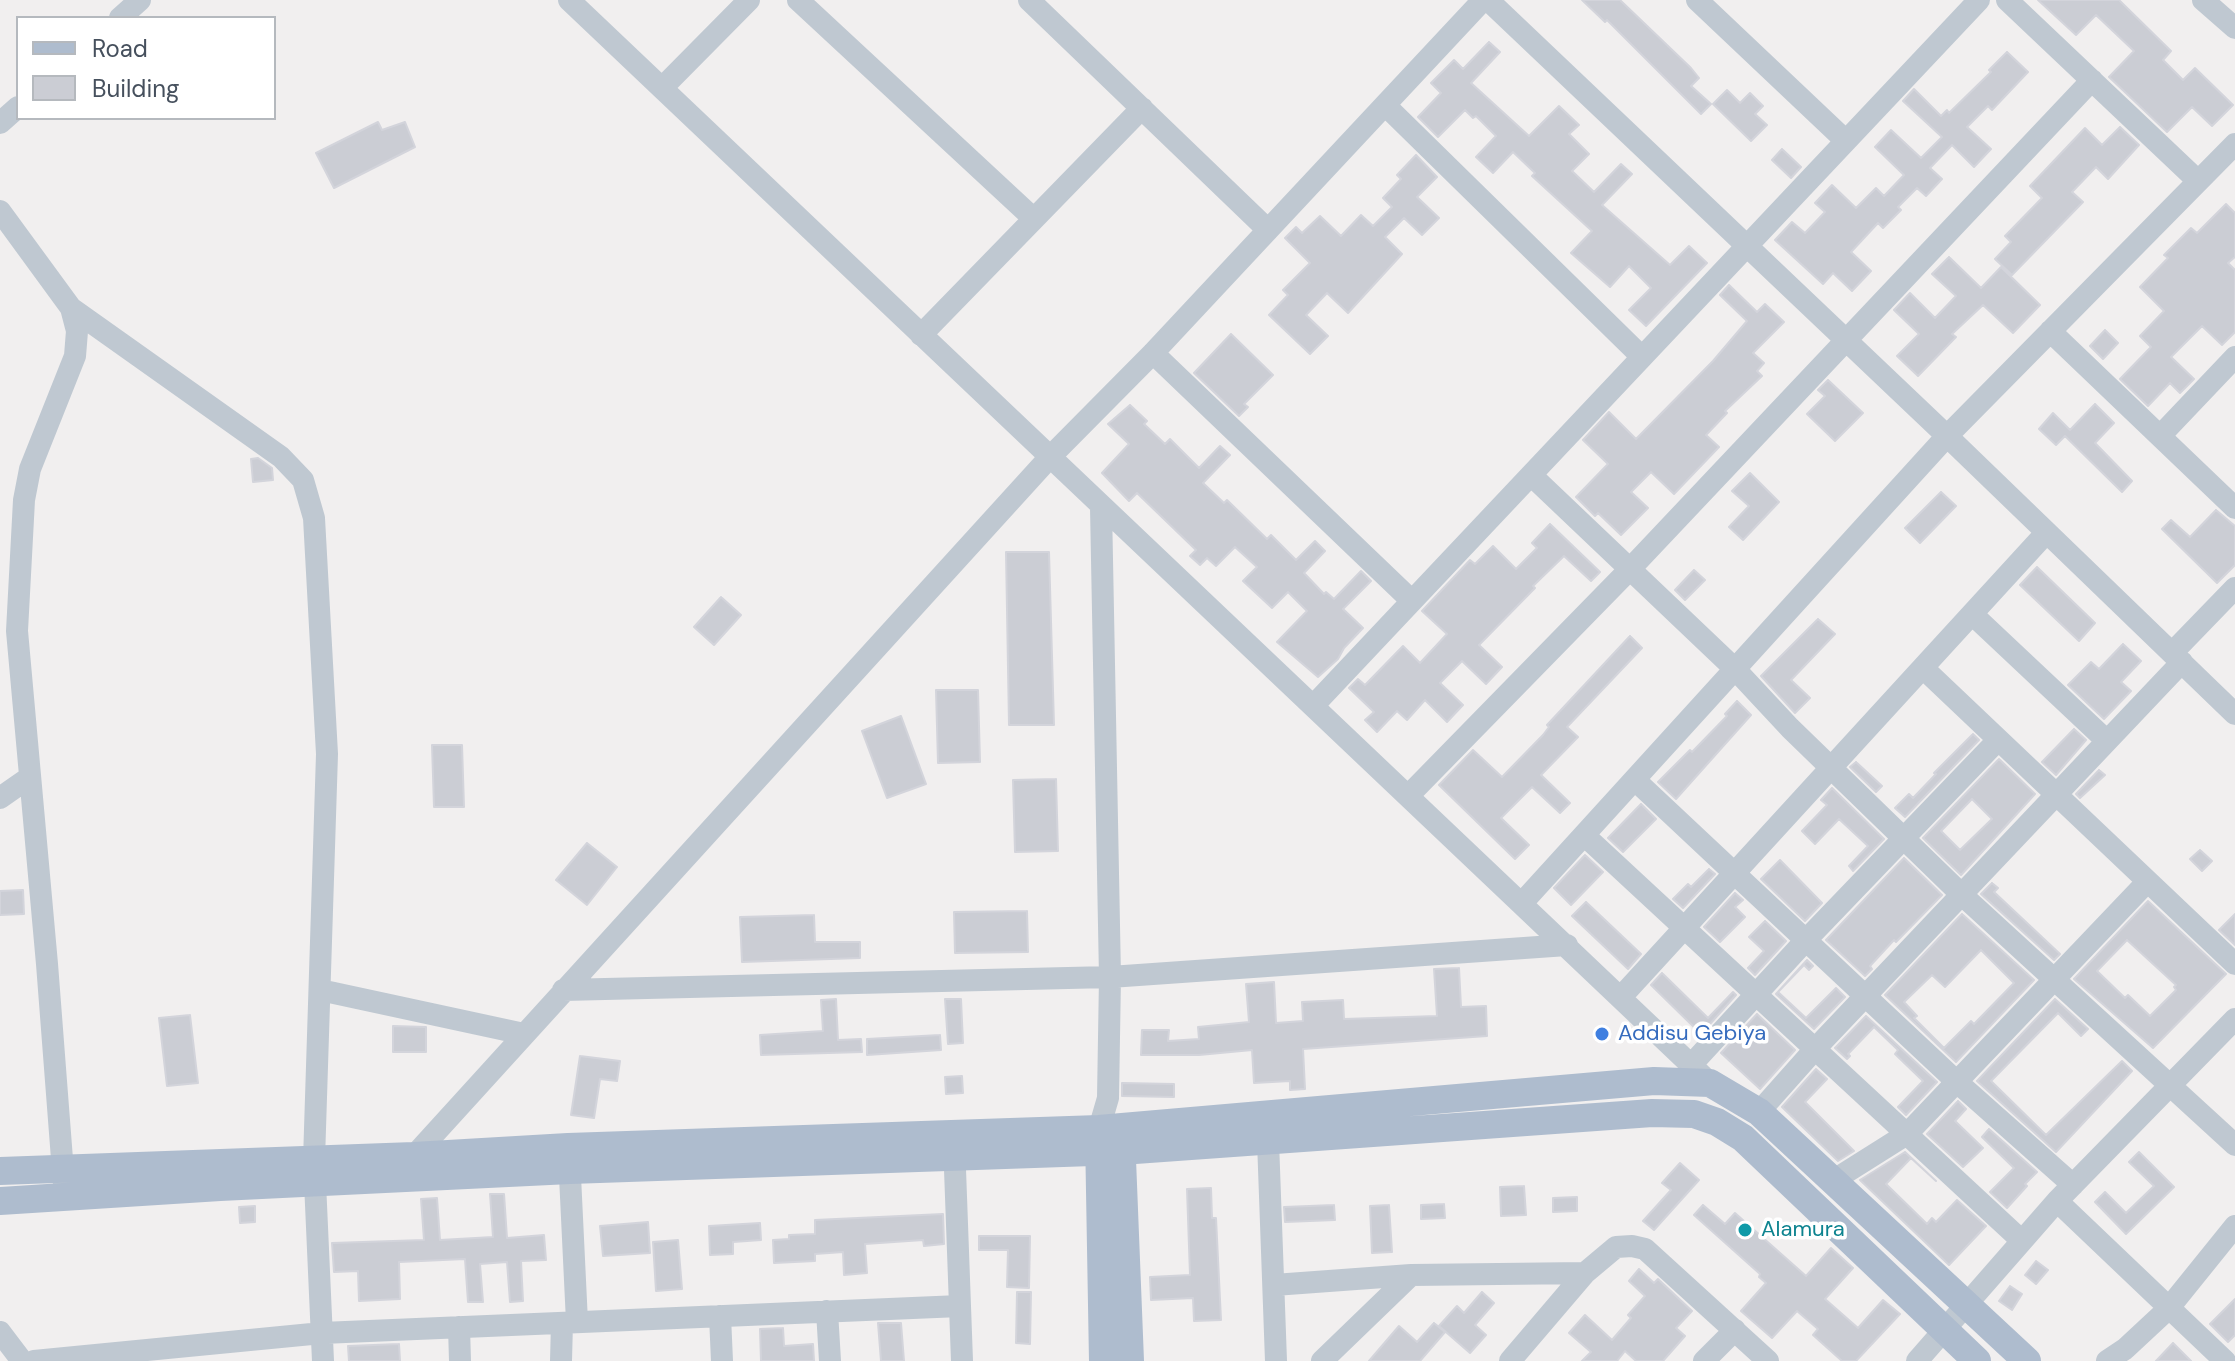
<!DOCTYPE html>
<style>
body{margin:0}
#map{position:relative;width:2235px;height:1361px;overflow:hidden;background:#f1efef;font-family:"DM Sans",sans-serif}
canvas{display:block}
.legend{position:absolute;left:16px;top:16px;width:260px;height:104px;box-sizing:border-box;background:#fff;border:2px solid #b5b9be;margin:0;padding:10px 14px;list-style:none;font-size:24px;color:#46505d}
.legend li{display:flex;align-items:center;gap:16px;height:40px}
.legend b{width:40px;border:2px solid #b5b9be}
</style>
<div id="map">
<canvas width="2235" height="1361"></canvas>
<ul class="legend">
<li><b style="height:10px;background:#aebcce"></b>Road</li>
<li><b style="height:22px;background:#cbcdd4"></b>Building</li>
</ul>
</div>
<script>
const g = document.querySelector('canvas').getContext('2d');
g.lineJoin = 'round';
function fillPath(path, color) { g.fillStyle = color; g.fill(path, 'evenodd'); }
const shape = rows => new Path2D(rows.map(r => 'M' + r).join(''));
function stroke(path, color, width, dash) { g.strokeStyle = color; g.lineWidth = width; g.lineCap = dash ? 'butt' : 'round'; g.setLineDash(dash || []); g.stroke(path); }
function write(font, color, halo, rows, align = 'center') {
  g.font = font + ' "DM Sans",sans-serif'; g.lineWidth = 7; g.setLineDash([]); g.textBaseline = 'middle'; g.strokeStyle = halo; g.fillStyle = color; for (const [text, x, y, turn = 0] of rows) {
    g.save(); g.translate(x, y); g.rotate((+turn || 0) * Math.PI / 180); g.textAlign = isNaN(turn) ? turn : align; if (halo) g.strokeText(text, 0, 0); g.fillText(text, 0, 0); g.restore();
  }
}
const building = shape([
 [1582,0,1620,0,1691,68,1699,78,1691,86,1711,104,1701,114,1607,20,1605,22,1582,0],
 [2038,0,2119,0,2171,51,2163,60,2183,80,2195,68,2233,105,2212,126,2192,107,2167,132,2109,77,2134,51,2096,15,2076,35,2038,0],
 [1489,42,1500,52,1471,83,1529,136,1559,106,1579,125,1569,134,1589,154,1572,171,1594,192,1621,164,1632,174,1602,205,1670,265,1689,246,1707,263,1646,326,1629,310,1651,288,1629,266,1610,287,1571,253,1592,231,1532,176,1535,173,1513,152,1493,173,1476,157,1496,136,1476,116,1473,118,1465,110,1438,137,1418,117,1441,93,1431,83,1454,60,1463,69,1489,42],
 [2007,52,2028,72,1992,110,1988,106,1967,127,1991,149,1974,167,1952,145,1930,168,1942,179,1926,196,1917,188,1898,207,1901,210,1883,228,1878,223,1851,252,1871,271,1852,291,1833,273,1823,284,1775,240,1792,222,1805,233,1825,212,1815,203,1832,185,1856,208,1876,188,1884,196,1904,175,1875,147,1891,130,1921,158,1942,137,1903,101,1914,89,1941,116,1947,110,1949,113,1991,72,1989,70,2007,52],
 [1727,90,1740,103,1750,93,1763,106,1755,114,1767,125,1751,141,1713,104,1727,90],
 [378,122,382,130,405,122,415,147,334,188,316,153,378,122],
 [2120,127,2139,145,2108,179,2096,167,2072,192,2083,202,2012,275,1995,259,2011,242,2005,236,2042,198,2030,186,2085,128,2102,145,2120,127],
 [1782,149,1801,167,1791,178,1772,160,1782,149],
 [1416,155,1437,177,1417,197,1439,218,1422,235,1404,218,1385,237,1402,254,1348,313,1327,293,1306,315,1328,336,1310,354,1269,315,1288,295,1283,290,1310,263,1285,238,1296,227,1302,233,1320,216,1341,236,1361,215,1373,226,1392,207,1383,198,1401,179,1397,175,1416,155],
 [2226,204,2235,213,2235,257,2228,263,2235,270,2235,332,2222,345,2202,326,2171,357,2194,379,2180,393,2170,383,2148,406,2120,379,2151,347,2140,336,2164,311,2140,287,2168,258,2164,255,2191,228,2197,233,2226,204],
 [1949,257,1981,288,2001,267,2040,305,2013,333,1983,305,1952,334,1956,337,1918,376,1897,356,1919,334,1894,310,1910,293,1935,318,1956,296,1932,274,1949,257],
 [1729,285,1757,312,1765,304,1784,322,1753,353,1764,363,1757,371,1762,376,1725,411,1727,413,1706,435,1719,447,1674,494,1651,472,1631,492,1648,508,1621,535,1598,513,1595,516,1576,497,1608,464,1583,440,1609,412,1636,439,1713,361,1747,321,1720,295,1729,285],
 [2105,330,2118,343,2103,359,2090,346,2105,330],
 [1231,334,1273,375,1244,404,1248,407,1239,416,1194,373,1231,334],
 [1828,380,1863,413,1835,441,1807,414,1825,396,1818,390,1828,380],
 [2095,404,2114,423,2095,443,2132,481,2122,492,2065,436,2056,445,2039,429,2053,413,2070,430,2095,404],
 [1130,405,1147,421,1144,424,1165,444,1170,439,1199,468,1220,446,1230,455,1203,483,1224,503,1227,500,1267,539,1271,535,1296,560,1315,541,1325,551,1304,573,1324,594,1326,592,1334,599,1361,571,1371,581,1343,609,1363,628,1344,648,1338,659,1318,677,1277,642,1307,611,1288,592,1272,608,1243,581,1257,567,1235,547,1216,566,1207,558,1200,565,1190,556,1196,550,1137,493,1129,501,1102,473,1129,444,1108,424,1130,405],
 [258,458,272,468,273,480,253,482,251,459,258,458],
 [1750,473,1779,502,1743,540,1729,527,1749,506,1732,491,1750,473],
 [1941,492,1956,506,1920,543,1905,528,1941,492],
 [2216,510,2235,526,2235,565,2217,583,2162,529,2171,520,2190,537,2216,510],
 [1550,524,1600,572,1591,581,1564,556,1533,586,1535,588,1479,645,1502,667,1486,684,1462,661,1440,683,1463,705,1447,722,1425,700,1407,720,1397,711,1377,732,1365,720,1374,712,1349,688,1358,679,1365,685,1403,646,1420,663,1447,634,1422,611,1470,560,1475,564,1493,546,1516,569,1537,548,1532,543,1550,524],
 [1006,552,1049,552,1054,725,1009,725,1006,552],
 [2037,567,2095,623,2079,641,2020,585,2037,567],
 [1694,570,1705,580,1685,600,1675,590,1694,570],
 [721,597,741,615,714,645,694,627,721,597],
 [1818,619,1835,634,1791,680,1810,698,1795,713,1761,676,1818,619],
 [1630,636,1642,648,1567,727,1578,737,1541,775,1570,803,1560,813,1532,787,1501,818,1529,845,1515,859,1439,785,1473,750,1502,777,1543,735,1549,727,1547,725,1630,636],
 [2123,644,2141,661,2121,682,2131,691,2104,719,2068,685,2091,662,2099,669,2123,644],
 [936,690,978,690,980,762,938,763,936,690],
 [1737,701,1751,715,1676,799,1658,782,1690,750,1692,752,1727,716,1725,714,1737,701],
 [901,716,926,784,887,798,862,731,901,716],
 [2074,729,2086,740,2056,775,2042,762,2074,729],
 [1973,734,1979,740,1905,817,1895,808,1909,794,1913,798,1936,774,1934,773,1973,734],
 [432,745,462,745,464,807,434,807,432,745],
 [1999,759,2035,794,1961,875,1923,838,1999,759],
 [1972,799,1992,819,1960,850,1941,831,1972,799],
 [1856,762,1882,786,1876,792,1850,767,1856,762],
 [2099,770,2105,775,2080,798,2076,794,2099,770],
 [1056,779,1058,851,1015,852,1013,780,1056,779],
 [1832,788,1884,839,1853,871,1849,866,1868,846,1839,819,1815,844,1802,831,1827,805,1821,800,1832,788],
 [1641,804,1656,819,1623,852,1608,838,1641,804],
 [587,843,617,867,587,905,556,880,587,843],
 [2200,850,2212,861,2202,871,2190,859,2200,850],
 [1585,855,1603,872,1571,905,1554,888,1585,855],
 [1904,858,1942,895,1896,942,1894,940,1870,966,1872,969,1865,976,1826,940,1904,858],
 [1780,860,1822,903,1805,921,1761,879,1780,860],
 [1709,869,1715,874,1683,908,1673,899,1688,884,1691,887,1709,869],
 [1992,883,1998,888,1994,892,2060,954,2054,960,1981,894,1992,883],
 [23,890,24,914,0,915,0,891,23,890],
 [1735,893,1743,900,1735,907,1745,917,1720,942,1704,927,1735,893],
 [2148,901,2226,974,2153,1048,2074,979,2148,901],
 [2127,940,2176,985,2174,987,2176,990,2150,1016,2128,995,2125,998,2097,971,2127,940],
 [1586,902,1641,954,1628,969,1572,916,1586,902],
 [1027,911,1028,952,955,953,954,912,1027,911],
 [1962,914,2034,980,1956,1062,1885,995,1962,914],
 [1981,950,2014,983,1974,1024,1971,1021,1944,1048,1914,1018,1917,1016,1904,1002,1932,975,1945,987,1981,950],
 [2235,914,2235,945,2219,930,2235,914],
 [814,915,815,942,860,942,860,958,742,962,740,917,814,915],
 [1765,921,1786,941,1755,975,1748,968,1764,951,1749,937,1765,921],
 [1807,960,1813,966,1809,970,1804,965,1778,992,1806,1018,1836,988,1845,997,1814,1029,1776,994,1807,960],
 [1459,968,1461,1007,1486,1006,1487,1036,1303,1049,1305,1089,1290,1090,1290,1081,1254,1083,1252,1050,1199,1055,1141,1055,1142,1030,1169,1030,1168,1041,1199,1039,1198,1027,1249,1022,1246,984,1274,982,1276,1023,1303,1021,1302,1002,1343,1000,1344,1019,1437,1016,1434,969,1459,968],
 [1662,973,1708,1018,1733,992,1736,995,1701,1034,1651,985,1662,973],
 [836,999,838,1040,861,1039,862,1052,761,1055,760,1035,823,1031,821,1000,836,999],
 [945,999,961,999,963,1043,948,1044,945,999],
 [2055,999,2088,1029,2081,1036,2058,1013,1991,1081,2046,1135,2122,1061,2132,1071,2056,1152,1977,1081,2055,999],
 [1757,1014,1795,1050,1760,1089,1721,1053,1757,1014],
 [190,1015,198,1083,167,1086,159,1018,190,1015],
 [1866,1016,1937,1082,1906,1115,1898,1107,1923,1081,1895,1054,1898,1050,1874,1027,1848,1054,1850,1056,1847,1059,1835,1048,1866,1016],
 [393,1026,426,1027,426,1052,393,1052,393,1026],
 [940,1035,941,1050,867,1055,867,1039,940,1035],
 [580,1056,620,1061,617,1081,600,1079,594,1118,571,1115,580,1056],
 [1816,1069,1827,1079,1805,1102,1854,1151,1838,1161,1782,1107,1816,1069],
 [962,1076,963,1093,946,1094,945,1077,962,1076],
 [1122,1083,1174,1084,1174,1097,1122,1096,1122,1083],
 [1958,1101,1966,1109,1955,1121,1983,1148,1963,1167,1927,1134,1958,1101],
 [1989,1129,2037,1172,2025,1184,2027,1186,2007,1208,1990,1192,2014,1168,1982,1137,1989,1129],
 [1905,1152,1936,1181,1911,1158,1886,1184,1927,1224,1932,1218,1936,1222,1957,1200,1986,1226,1949,1265,1860,1180,1905,1152],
 [2139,1152,2174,1187,2126,1234,2095,1202,2105,1192,2126,1213,2154,1186,2129,1162,2139,1152],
 [1680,1163,1699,1180,1654,1230,1643,1221,1671,1190,1662,1183,1680,1163],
 [1524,1186,1526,1215,1501,1216,1500,1187,1524,1186],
 [1211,1188,1212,1218,1216,1218,1221,1320,1194,1321,1193,1298,1151,1300,1150,1277,1190,1275,1187,1189,1211,1188],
 [490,1194,504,1194,507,1238,544,1235,546,1260,521,1261,523,1301,510,1302,507,1262,480,1264,483,1302,468,1302,465,1259,399,1262,400,1299,359,1301,358,1271,334,1272,332,1243,424,1240,421,1199,437,1198,440,1240,493,1237,490,1194],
 [1577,1197,1577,1211,1553,1212,1553,1198,1577,1197],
 [1444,1204,1445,1218,1421,1219,1421,1205,1444,1204],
 [1334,1205,1335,1220,1285,1222,1284,1207,1334,1205],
 [1389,1205,1392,1252,1372,1253,1370,1206,1389,1205],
 [1703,1205,1725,1224,1735,1213,1806,1276,1831,1248,1853,1268,1825,1299,1858,1328,1883,1300,1900,1314,1856,1361,1842,1361,1813,1335,1818,1329,1797,1311,1772,1338,1741,1311,1766,1283,1759,1277,1760,1274,1694,1215,1703,1205],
 [255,1206,255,1222,240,1223,239,1207,255,1206],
 [943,1214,944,1244,924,1246,923,1240,865,1244,867,1273,844,1275,843,1252,815,1254,815,1261,774,1263,773,1240,789,1239,789,1235,815,1234,815,1220,943,1214],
 [648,1222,650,1253,603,1256,600,1226,648,1222],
 [760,1223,761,1240,733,1242,733,1254,710,1255,709,1226,760,1223],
 [979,1236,1030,1236,1029,1288,1007,1287,1008,1250,979,1250,979,1236],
 [678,1240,682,1289,656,1291,653,1242,678,1240],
 [2036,1261,2048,1270,2036,1284,2025,1275,2036,1261],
 [1639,1269,1654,1283,1658,1279,1692,1311,1676,1328,1685,1336,1663,1361,1636,1361,1625,1351,1617,1361,1582,1361,1591,1352,1569,1333,1585,1315,1612,1340,1631,1318,1628,1315,1645,1296,1629,1281,1639,1269],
 [2010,1286,2022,1294,2012,1310,1999,1301,2010,1286],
 [1017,1292,1031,1292,1030,1344,1016,1343,1017,1292],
 [1482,1292,1494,1303,1475,1325,1486,1335,1470,1353,1439,1326,1457,1306,1464,1313,1482,1292],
 [2235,1299,2235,1335,2228,1342,2210,1324,2235,1299],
 [878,1323,901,1323,904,1361,881,1361,878,1323],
 [1434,1323,1445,1332,1420,1361,1369,1361,1399,1326,1417,1342,1434,1323],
 [783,1328,784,1346,813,1344,814,1361,761,1361,760,1329,783,1328],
 [2173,1343,2191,1361,2156,1361,2173,1343],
 [399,1344,400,1361,349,1361,348,1346,399,1344]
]);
const minor = shape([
 [569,0,1710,1083],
 [798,0,1034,219],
 [1029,0,1268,230],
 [1488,0,1947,436,2235,714],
 [1697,0,1846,141],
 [2007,0,2197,180],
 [2203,0,2235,28],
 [120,18,140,0],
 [662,88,749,0],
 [1385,105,1642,357],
 [0,123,18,107],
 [0,211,71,308,77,331,75,356,30,469,24,500,17,631,47,964,64,1185],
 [71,308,281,457,303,480,314,518,327,754,314,1160,323,1361],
 [2050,331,2235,508],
 [921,335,1142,108],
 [1153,353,1412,601],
 [2160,436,2235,357],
 [1531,475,1735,669,1790,728,1961,894,2235,1145],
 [1972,614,2107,741],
 [2172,653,2235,588],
 [1923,668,2235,964],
 [1313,706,1979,0],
 [1635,780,1957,1082,2073,1185],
 [1408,796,1630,569,2092,80],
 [0,798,30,777],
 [1584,835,2021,1240],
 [1522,903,1947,436,2235,144],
 [320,990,524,1034],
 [563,990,1110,977,1567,945],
 [1621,997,2046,533],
 [1692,1064,1806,940,1998,740],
 [1759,1112,1815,1049,2182,662],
 [1099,1129,1108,1098,1110,977,1101,507],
 [1268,1141,1276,1361],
 [954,1142,962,1361],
 [569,1155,577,1322],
 [414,1156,1049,458,1153,353,1483,0],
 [1834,1180,1907,1134,2147,882],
 [2057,1201,2225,1361],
 [1274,1285,1411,1275,1585,1273],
 [827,1311,830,1361],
 [720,1316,722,1361],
 [459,1327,460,1361],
 [0,1332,22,1361],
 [34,1361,322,1333,960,1306],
 [561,1361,562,1323],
 [1322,1361,1411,1275],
 [1510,1361,1585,1273,1616,1247,1632,1246,1645,1249,1768,1361],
 [1704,1361,1735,1330],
 [1917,1361,2057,1201,2235,1019],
 [2107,1361,2125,1349,2168,1309,2235,1226]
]);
const major = shape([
 [1099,1134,1103,1361],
 [1121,1134,1130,1361],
 [0,1171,414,1156,568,1147,1099,1129,1654,1081,1710,1083,1759,1112,2027,1361],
 [0,1201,220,1187,570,1170,1121,1151,1652,1113,1694,1114,1717,1122,1743,1138,1977,1361]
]);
const markers = [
 [1602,1034,8,"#3f7fe0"],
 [1745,1230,8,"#0f9aa8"]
];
const shopNames = [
 ["Addisu Gebiya",1618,1034]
];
const cultureNames = [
 ["Alamura",1761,1230]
];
fillPath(building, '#cbcdd4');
stroke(building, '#d3d4db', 2);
stroke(minor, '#bfc8d1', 22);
stroke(major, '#aebcce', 28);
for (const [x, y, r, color] of markers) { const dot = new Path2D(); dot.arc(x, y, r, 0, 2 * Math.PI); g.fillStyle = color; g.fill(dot); stroke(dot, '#fff', 3); }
write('22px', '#366cbe', '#fff', shopNames, 'left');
write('22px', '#0d838f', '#fff', cultureNames, 'left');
</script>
